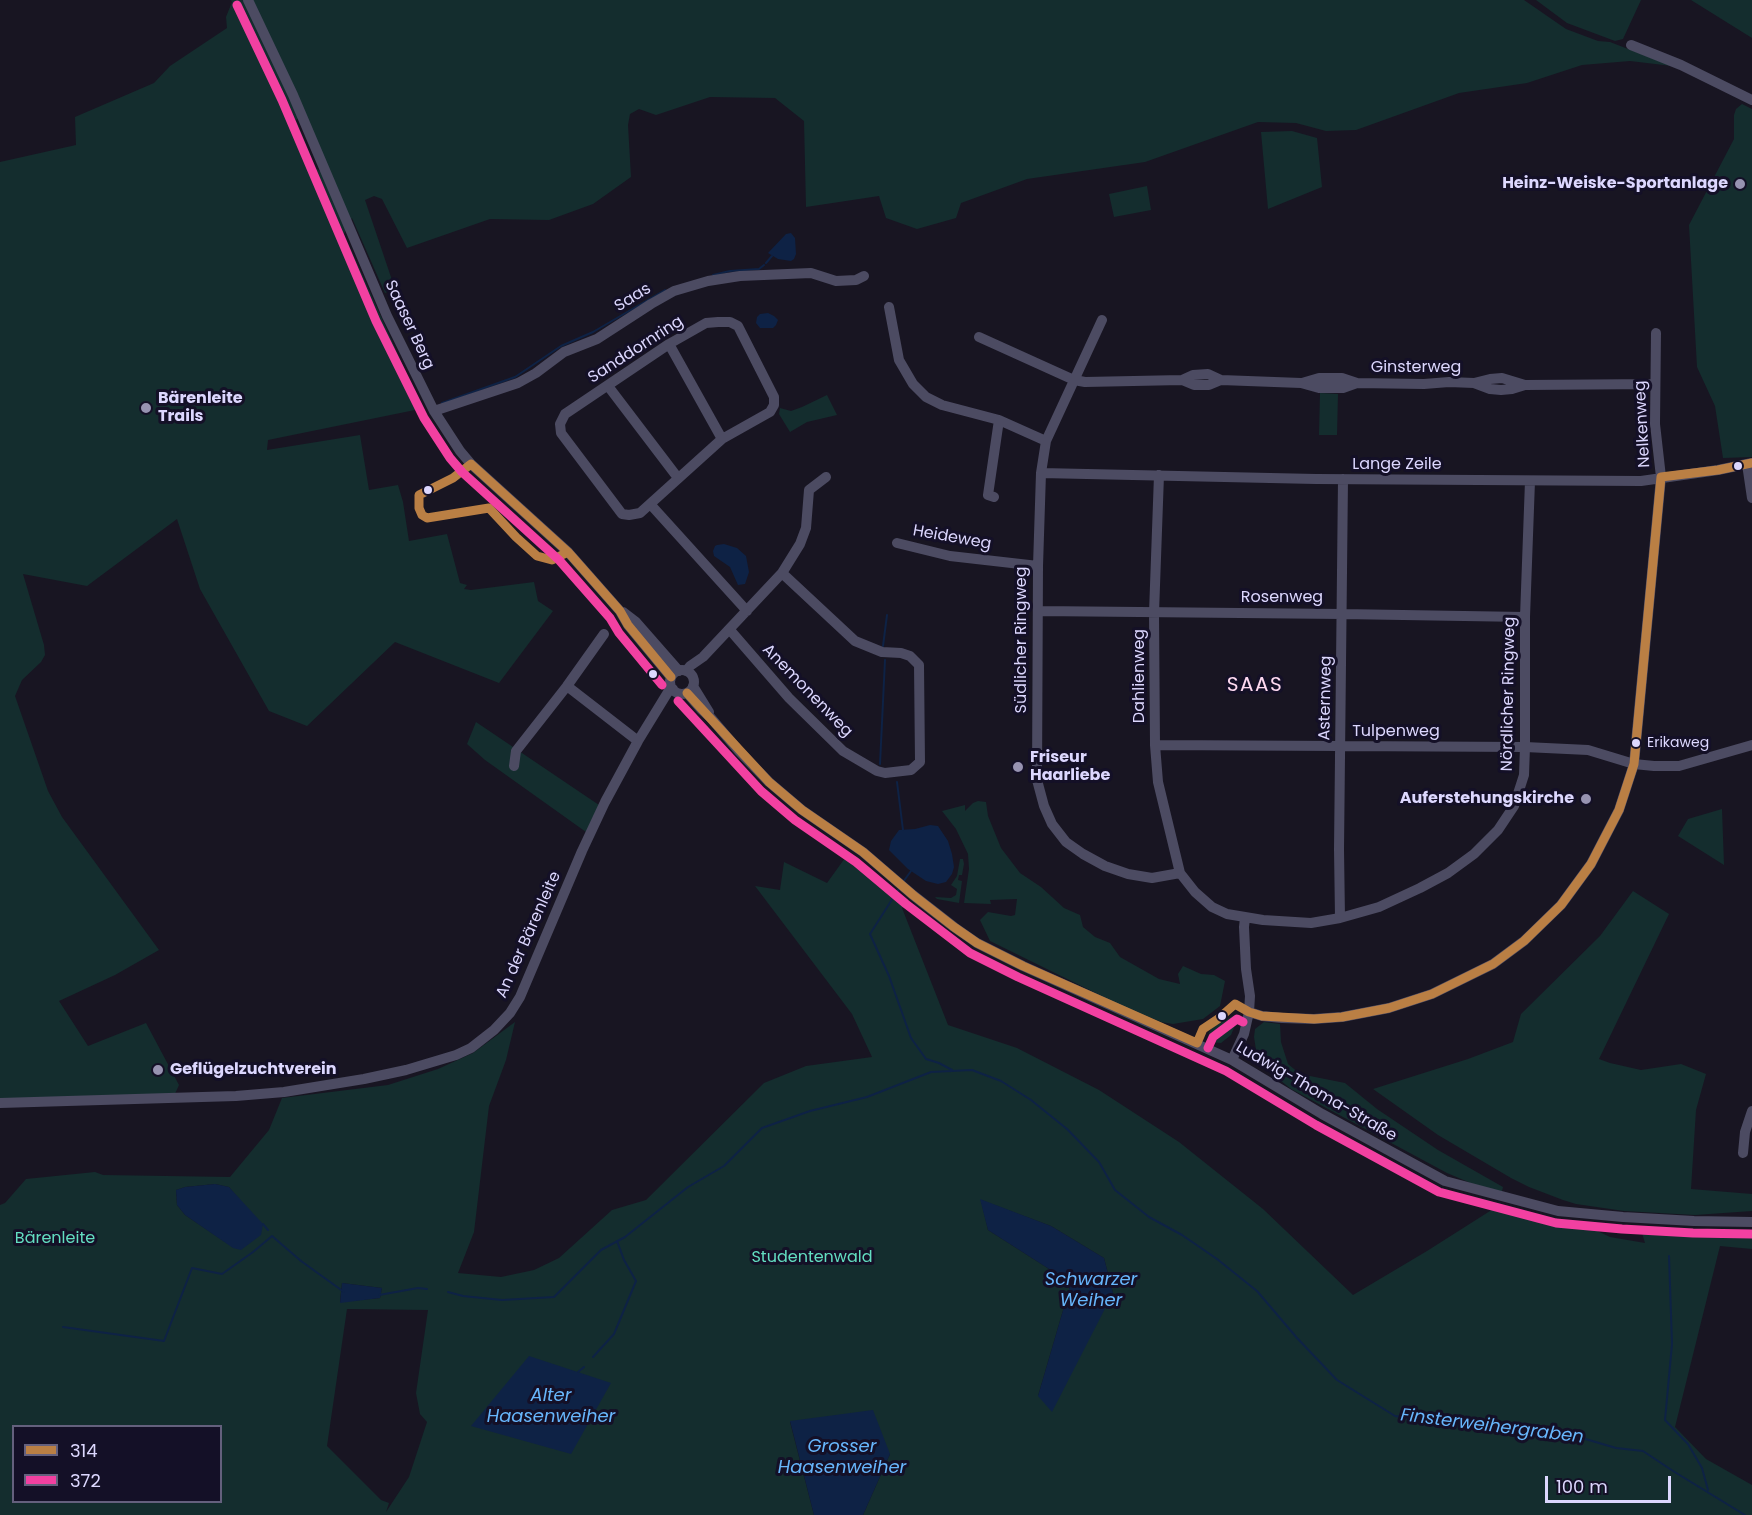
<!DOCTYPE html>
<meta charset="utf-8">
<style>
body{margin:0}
#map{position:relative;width:1752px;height:1515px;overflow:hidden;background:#181522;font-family:Poppins,sans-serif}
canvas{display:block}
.legend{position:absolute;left:12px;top:1425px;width:210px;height:78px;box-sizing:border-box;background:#141027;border:2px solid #64607d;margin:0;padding:8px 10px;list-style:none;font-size:18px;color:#dcd7fe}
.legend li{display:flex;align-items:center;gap:12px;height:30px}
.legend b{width:30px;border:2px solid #64607d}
.scale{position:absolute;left:1545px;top:1476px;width:126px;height:27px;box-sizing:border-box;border:3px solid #dcd7fe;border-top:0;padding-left:8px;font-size:18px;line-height:21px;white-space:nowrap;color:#dcd7fe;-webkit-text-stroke:4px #141027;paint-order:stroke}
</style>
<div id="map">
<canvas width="1752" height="1515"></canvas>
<ul class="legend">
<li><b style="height:8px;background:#ba7f44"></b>314</li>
<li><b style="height:8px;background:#f240a1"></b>372</li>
</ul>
<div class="scale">100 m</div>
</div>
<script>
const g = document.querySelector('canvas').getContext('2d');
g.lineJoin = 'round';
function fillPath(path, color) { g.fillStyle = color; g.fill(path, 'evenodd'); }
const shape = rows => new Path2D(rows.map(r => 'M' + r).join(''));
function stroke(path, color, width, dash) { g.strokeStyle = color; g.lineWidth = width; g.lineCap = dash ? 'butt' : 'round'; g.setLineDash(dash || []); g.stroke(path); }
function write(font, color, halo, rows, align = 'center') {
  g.font = font + ' Poppins,sans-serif'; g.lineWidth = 6; g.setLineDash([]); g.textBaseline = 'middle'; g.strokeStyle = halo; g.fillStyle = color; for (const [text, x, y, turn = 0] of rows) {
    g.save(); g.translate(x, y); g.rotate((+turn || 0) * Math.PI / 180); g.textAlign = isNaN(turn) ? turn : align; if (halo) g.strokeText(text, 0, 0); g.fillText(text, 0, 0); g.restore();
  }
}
const green = shape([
 [231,0,1524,0,1566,29,1598,41,1610,42,1672,66,1630,61,1582,65,1527,83,1459,93,1356,130,1326,131,1296,123,1258,122,1145,162,1027,179,961,203,956,218,917,229,886,218,879,196,806,207,804,121,775,98,710,97,656,115,639,109,630,114,628,125,631,177,593,204,549,220,490,219,407,248,382,199,374,196,365,200,395,289,385,293,352,218,344,234,418,399,419,405,415,410,268,440,267,450,360,435,369,490,398,485,403,502,409,541,447,534,460,583,467,585,464,589,471,590,534,582,538,601,553,611,499,683,395,642,307,726,269,711,200,589,177,519,87,586,23,574,44,645,45,655,41,662,22,680,15,696,48,791,62,817,159,950,115,975,59,1001,88,1046,146,1023,179,1085,174,1096,0,1101,0,162,76,145,75,117,154,83,170,66,227,28,226,17,232,2],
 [304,113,332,181,316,168,296,120],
 [1536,0,1641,0,1623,39,1615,41,1567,23],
 [1691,0,1752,0,1752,38],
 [1742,104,1752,109,1752,457,1723,458,1715,406,1697,367,1689,225,1734,139,1734,115,1736,109],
 [1292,131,1317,138,1322,187,1268,209,1261,132],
 [1147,186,1151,210,1114,217,1109,194],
 [1320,393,1338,394,1337,435,1319,435],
 [827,395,837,415,807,422,790,432,779,414,780,408,791,411,802,407],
 [476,722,599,805,586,832,485,760,467,744],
 [978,801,986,802,988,816,1001,848,1020,873,1041,887,1064,908,1080,915,1083,927,1095,937,1110,943,1120,957,1159,979,1180,984,1178,974,1183,966,1201,974,1214,975,1225,981,1220,1006,1203,1019,1173,1024,1161,1022,1118,1004,990,941,980,920,988,912,1011,916,1015,915,1017,899,990,900,991,904,964,903,969,869,968,854,956,829,942,811,965,805,965,811,973,803],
 [1722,809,1724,865,1678,836,1688,819],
 [845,858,905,902,902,908,948,1025,1017,1048,1099,1090,1179,1142,1263,1209,1353,1295,1427,1251,1490,1211,1499,1207,1589,1227,1610,1237,1645,1243,1641,1230,1752,1231,1752,1249,1720,1246,1675,1427,1706,1459,1752,1485,1752,1515,863,1515,890,1454,790,1422,814,1515,0,1515,0,1205,5,1203,26,1179,95,1172,103,1175,230,1177,269,1130,282,1098,388,1085,438,1069,473,1053,515,1022,506,1060,489,1106,474,1232,458,1273,501,1277,534,1270,559,1258,612,1210,646,1200,764,1083,806,1066,872,1057,852,1014,755,886,780,890,784,862,827,883],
 [215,1184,229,1187,245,1206,234,1248,185,1215,177,1205,176,1190,185,1187],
 [981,1200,1051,1226,1104,1258,1113,1293,1038,1396,1071,1283,988,1230],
 [342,1283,382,1288,380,1298,340,1302],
 [347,1309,428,1310,416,1393,420,1414,427,1422,409,1477,386,1512,389,1503,381,1500,327,1446],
 [14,1426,220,1426,220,1502,14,1502],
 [960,859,963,859,964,864,962,875,959,875,958,880,962,881,959,903,937,899,935,897,951,898,956,895,957,889,951,885,957,876],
 [1633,891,1669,914,1599,1059,1610,1063,1641,1070,1681,1064,1706,1074,1696,1110,1691,1189,1752,1194,1752,1211,1695,1215,1624,1211,1576,1204,1563,1200,1529,1187,1511,1178,1438,1135,1373,1089,1468,1059,1513,1042,1521,1014,1600,936],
 [1235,1015,1238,1018,1231,1035,1221,1043,1211,1042,1209,1040,1209,1033,1212,1027],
 [1264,1022,1280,1024,1281,1042,1288,1064,1300,1074,1345,1083,1377,1109,1438,1150,1503,1187,1502,1191,1499,1195,1447,1173,1291,1089,1270,1072,1261,1062,1256,1050,1254,1037,1255,1029]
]);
const water = shape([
 [791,233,795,238,796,254,794,259,791,261,778,259,768,253,786,234],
 [768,313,774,316,778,320,776,325,773,328,760,328,756,323,757,317,760,314],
 [724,544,737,548,746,556,749,572,745,584,738,585,730,567,714,556,713,551,715,546,717,545],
 [930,825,938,826,948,841,952,854,954,867,952,874,946,882,938,884,926,881,908,869,889,850,891,841,899,830,915,829],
 [215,1184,229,1187,263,1224,261,1235,241,1250,233,1248,185,1215,177,1205,176,1190,185,1187],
 [980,1199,1051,1226,1104,1258,1113,1293,1052,1412,1038,1396,1071,1283,988,1230],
 [342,1283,382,1288,380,1298,340,1303],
 [529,1356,611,1383,571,1454,471,1426],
 [873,1410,890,1454,863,1515,814,1515,790,1421]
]);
const stream = shape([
 [766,263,772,256],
 [713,275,730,271,759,269,764,265],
 [442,403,515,377,561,346,593,332,665,290],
 [883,646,887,615],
 [880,764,885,660],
 [897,782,903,830],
 [903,882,911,871],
 [900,887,870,934,889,976,911,1038,926,1059,939,1063,952,1070],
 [263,1224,268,1230],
 [1669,1256,1672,1344,1665,1420,1688,1444,1702,1468,1708,1490],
 [448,1292,463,1296,502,1300,554,1297,601,1250,625,1237,688,1187,724,1166,762,1128,810,1111,867,1097,931,1072,972,1070,1001,1081,1031,1100,1067,1129,1099,1162,1115,1190,1149,1217,1182,1235,1217,1259,1257,1291,1297,1338,1337,1380,1395,1416,1425,1420,1455,1421,1477,1426,1549,1431,1582,1438,1616,1448,1643,1451,1673,1471,1745,1515],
 [379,1295,418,1288,427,1289],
 [63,1327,164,1341,192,1268,222,1274,253,1252,272,1236,301,1261,344,1292],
 [593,1357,614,1334,636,1281,624,1260,617,1241],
 [578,1372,584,1367]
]);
const minor = shape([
 [248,0,293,95,387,316,434,411,460,451,471,464,568,552,620,611,628,625,671,677],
 [1631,45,1681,65,1752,100],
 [889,307,899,360,913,384,926,397,942,405,999,420,1046,441],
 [1102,320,1046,441,1041,473,1038,566,1037,780,1044,806,1052,824,1066,842,1083,854,1105,866,1128,874,1152,878,1180,873],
 [718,322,730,322,738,326,774,397,774,405,770,412,722,439,640,513,629,515,622,514,561,433,560,424,565,414,669,344,706,323,718,322],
 [979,337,1074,380,1085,382,1182,380,1193,375,1208,374,1221,380,1301,383,1319,388,1343,388,1357,383],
 [669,344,722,439],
 [1182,380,1194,385,1209,385,1221,380],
 [1302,383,1319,378,1342,378,1357,383,1424,384,1449,382,1474,383,1490,389,1501,390,1512,389,1525,385,1655,384],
 [1474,383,1490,379,1502,378,1525,385],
 [608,386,678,478],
 [434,411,518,383,536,373,564,352,597,339,651,304,674,291,708,281,740,276,811,273,836,281,856,280,864,276],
 [1747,464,1752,498],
 [1041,473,1316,479,1641,481,1718,470,1752,463],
 [1159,475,1154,613,1155,745,1158,782,1180,873,1195,892,1212,907,1227,914,1263,920,1311,923,1340,918,1379,907,1420,888,1448,873,1474,854,1498,830,1514,806,1524,775,1525,747,1525,617,1530,481],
 [994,497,988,495,999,420],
 [651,505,747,611],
 [897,543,950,556,1038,566],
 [1038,611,1342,614,1525,617],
 [623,612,636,622,679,671],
 [730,630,789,698,843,751,877,771,885,773,911,770,920,762,919,665,910,656,901,653,882,652,855,641,782,573],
 '670 682a12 12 0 1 1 24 0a12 12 0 1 1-24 0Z',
 [686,671,690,666,703,657,782,573,800,544,806,528,809,490,826,477],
 [567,686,638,741],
 [693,686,709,712],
 [687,693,701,709,711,718,739,751,769,782,802,810,863,852,913,895,954,927,977,943,1023,966,1232,1060,1322,1114,1445,1181,1558,1211,1623,1217,1694,1221,1752,1222],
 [1155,745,1525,747,1588,750,1634,764,1654,766,1679,766,1752,745],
 [514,766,516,751,567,686,604,634],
 [1340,918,1339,849,1343,479],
 [1249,1012,1262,1016,1282,1018,1314,1019,1342,1017,1389,1008,1432,994,1493,964,1524,941,1561,905,1591,864,1619,810,1634,764,1661,477,1655,424,1656,333],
 [1232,1060,1244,1034,1249,1012,1250,996,1246,969,1244,927,1245,918],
 [0,1103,236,1096,284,1092,364,1079,406,1070,456,1055,471,1048,494,1030,510,1013,520,997,582,851,605,802,638,741,668,692,673,689],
 [1743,1153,1745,1132,1752,1111]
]);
const bus1 = shape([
 [471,464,568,552,552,560,537,556,516,537,489,508,427,518,422,515,419,508,419,495,453,478,471,464],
 [568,552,620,611,628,625,671,677],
 [687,693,769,782,802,810,863,852,913,895,954,927,977,943,1023,966,1197,1043,1203,1029,1218,1019,1235,1004,1249,1012,1262,1016,1314,1019,1342,1017,1389,1008,1432,994,1493,964,1524,941,1561,905,1591,864,1619,810,1634,764,1661,477,1718,470,1752,463]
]);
const bus2 = shape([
 [237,5,282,100,376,321,424,418,450,458,462,472,559,560,610,618,619,633,662,685],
 [678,701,761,791,795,820,856,862,906,904,970,953,1018,977,1226,1071,1316,1125,1439,1192,1556,1223,1622,1229,1693,1233,1752,1234],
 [1208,1048,1213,1037,1237,1019,1243,1022]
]);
const markers = [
 [1740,184,6,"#9793b1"],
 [146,408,6,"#9793b1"],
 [1738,466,5,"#dcd7fe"],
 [428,490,5,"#dcd7fe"],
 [653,674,5,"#dcd7fe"],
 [1636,743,5,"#dcd7fe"],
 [1018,767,6,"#9793b1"],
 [1586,799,6,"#9793b1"],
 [1222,1016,5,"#dcd7fe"],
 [158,1070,6,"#9793b1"]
];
const busNames = [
 ["Erikaweg",1647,743]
];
const poiNames = [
 ["Heinz-Weiske-Sportanlage",1728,184,"right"],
 ["Bärenleite",158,399],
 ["Trails",158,417],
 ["Friseur",1030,758],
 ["Haarliebe",1030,776],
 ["Auferstehungskirche",1574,799,"right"],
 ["Geflügelzuchtverein",170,1070]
];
const streetNames = [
 ["Saas",633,298,-32],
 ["Saaser Berg",409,325,65],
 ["Sanddornring",636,350,-33],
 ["Ginsterweg",1416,368],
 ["Nelkenweg",1643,424,-93],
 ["Lange Zeile",1397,465],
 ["Heideweg",952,538,10],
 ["Rosenweg",1282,598],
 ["Südlicher Ringweg",1022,640,-90],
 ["Dahlienweg",1140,676,-90],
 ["Anemonenweg",807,691,46],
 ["Nördlicher Ringweg",1509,694,-89],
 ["Asternweg",1326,698,-89],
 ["Tulpenweg",1396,732],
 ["An der Bärenleite",529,935,-66],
 ["Ludwig-Thoma-Straße",1316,1092,30]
];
const parkNames = [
 ["Bärenleite",55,1239],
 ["Studentenwald",812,1258]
];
const waterNames = [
 ["Schwarzer",1091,1280],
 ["Weiher",1091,1301],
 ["Alter",551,1396],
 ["Haasenweiher",551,1417],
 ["Finsterweihergraben",1492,1427,7],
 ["Grosser",842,1447],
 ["Haasenweiher",842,1468]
];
const quarterNames = [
 ["SAAS",1255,686]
];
fillPath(green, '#142d2e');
fillPath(water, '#0e2245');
stroke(stream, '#0e2245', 2);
stroke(minor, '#4c4b62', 10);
stroke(bus1, '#ba7f44', 9);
stroke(bus2, '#f240a1', 9);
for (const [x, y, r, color] of markers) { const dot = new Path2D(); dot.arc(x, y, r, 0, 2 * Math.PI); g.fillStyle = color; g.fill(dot); stroke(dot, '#141027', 2); }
write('14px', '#dcd7fe', '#141027', busNames, 'left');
write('bold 16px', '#dcd7fe', '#141027', poiNames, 'left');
write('16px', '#dcd7fe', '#141027', streetNames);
write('16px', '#63dec1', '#141027', parkNames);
write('italic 18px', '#67b6fc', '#141027', waterNames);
g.letterSpacing = '1.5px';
write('20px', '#fed9f0', '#141027', quarterNames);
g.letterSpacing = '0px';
</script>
